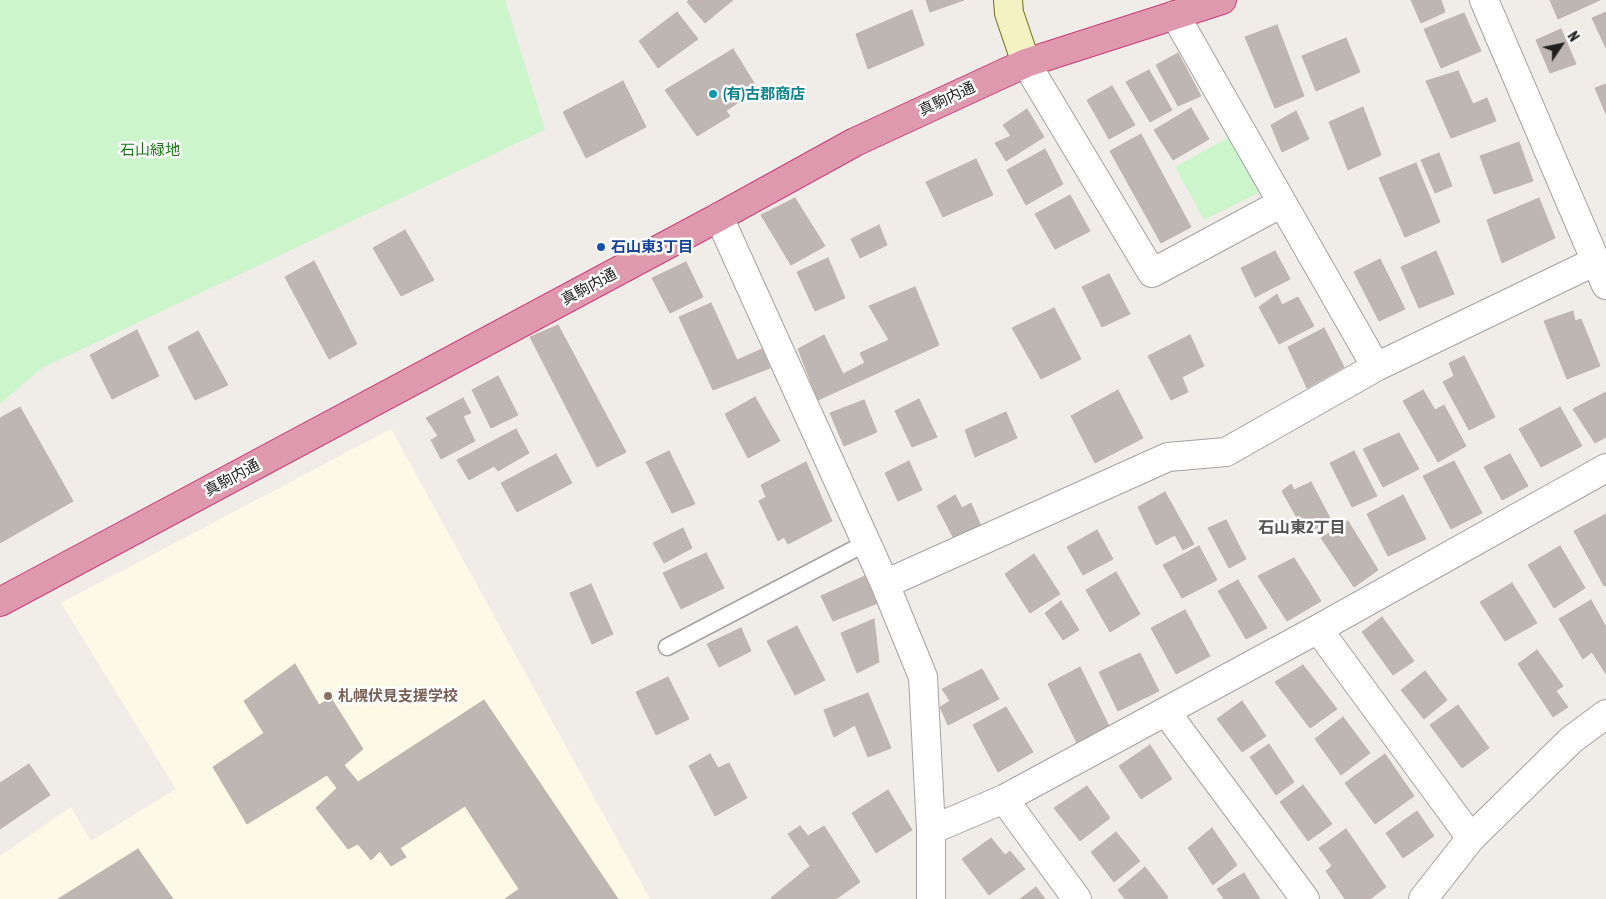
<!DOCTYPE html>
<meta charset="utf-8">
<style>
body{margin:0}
#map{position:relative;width:1606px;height:899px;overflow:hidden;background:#f0ede9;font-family:"Asap Condensed",sans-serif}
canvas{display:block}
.north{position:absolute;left:1536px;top:20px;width:50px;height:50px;-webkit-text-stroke:4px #fff;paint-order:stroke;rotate:56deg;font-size:14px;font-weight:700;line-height:20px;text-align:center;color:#212121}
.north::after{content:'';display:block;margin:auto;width:18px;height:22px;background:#212121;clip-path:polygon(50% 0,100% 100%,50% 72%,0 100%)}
</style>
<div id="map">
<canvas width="1606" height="899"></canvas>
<div class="north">N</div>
</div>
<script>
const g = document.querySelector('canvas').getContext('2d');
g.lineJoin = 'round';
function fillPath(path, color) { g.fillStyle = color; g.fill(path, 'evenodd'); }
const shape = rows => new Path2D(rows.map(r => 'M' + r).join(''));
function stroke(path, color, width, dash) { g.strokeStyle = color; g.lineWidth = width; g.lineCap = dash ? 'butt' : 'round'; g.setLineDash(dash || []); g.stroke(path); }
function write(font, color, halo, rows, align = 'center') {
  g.font = font + ' "Asap Condensed","Noto Sans JP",sans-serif'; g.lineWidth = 5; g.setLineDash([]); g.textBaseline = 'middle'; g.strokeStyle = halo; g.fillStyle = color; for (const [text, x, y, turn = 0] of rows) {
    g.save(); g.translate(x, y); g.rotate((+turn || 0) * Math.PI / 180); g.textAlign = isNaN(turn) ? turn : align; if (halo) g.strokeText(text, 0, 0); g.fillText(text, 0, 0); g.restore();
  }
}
const education = shape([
 [391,429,650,899,0,899,0,856,71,807,91,841,176,789,61,603]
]);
const park = shape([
 [0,0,505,0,545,130,42,368,0,404],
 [1229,137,1260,192,1204,220,1175,167]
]);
const building = shape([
 [689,0,733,0,705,23,687,2,689,0],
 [926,0,964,0,930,12,926,0],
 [1411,0,1441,0,1445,12,1421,23,1411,0],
 [1550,0,1600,0,1558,19,1550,0],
 [912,10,924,45,868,69,856,34,912,10],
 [677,12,698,39,658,68,639,41,677,12],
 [1606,12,1606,48,1592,18,1606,12],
 [1464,13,1481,51,1441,68,1424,29,1464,13],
 [1277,25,1304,96,1275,108,1245,37,1277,25],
 [1561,29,1576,64,1550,73,1536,40,1561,29],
 [1346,38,1360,72,1316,91,1302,56,1346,38],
 [733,49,759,91,755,101,746,97,726,111,730,116,697,136,665,90,733,49],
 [1178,53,1201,96,1178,106,1156,65,1178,53],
 [1149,70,1172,110,1150,122,1126,82,1149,70],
 [1458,71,1473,104,1487,98,1496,121,1451,138,1426,81,1458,71],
 [623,81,646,127,586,158,563,112,623,81],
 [1606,84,1606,114,1595,88,1606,84],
 [1112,86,1135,125,1109,139,1087,100,1112,86],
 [1363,107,1381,155,1348,170,1329,122,1363,107],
 [1191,108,1209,139,1173,160,1154,130,1191,108],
 [1027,109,1044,137,1006,161,995,143,1011,136,1003,125,1027,109],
 [1296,111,1309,139,1282,152,1271,125,1296,111],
 [1141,134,1191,227,1161,243,1110,151,1141,134],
 [1519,142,1533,181,1494,194,1480,156,1519,142],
 [1045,149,1063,184,1026,205,1007,170,1045,149],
 [1439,153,1452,186,1435,193,1421,160,1439,153],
 [976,159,993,195,943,217,926,182,976,159],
 [1416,163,1440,222,1405,237,1379,178,1416,163],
 [1070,195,1090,231,1055,249,1035,214,1070,195],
 [795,198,825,246,791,265,761,215,795,198],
 [1539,198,1555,238,1502,263,1487,220,1539,198],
 [879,225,887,245,860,258,851,239,879,225],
 [405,230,434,280,401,296,373,248,405,230],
 [1275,251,1290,279,1255,297,1241,268,1275,251],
 [1436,251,1454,294,1419,308,1401,267,1436,251],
 [828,258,845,298,815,311,797,272,828,258],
 [1380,259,1405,309,1379,321,1354,272,1380,259],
 [314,261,357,344,329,359,285,277,314,261],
 [686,262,703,297,670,313,652,278,686,262],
 [1109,274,1130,314,1102,327,1082,287,1109,274],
 [915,287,939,345,818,400,798,349,824,335,843,374,865,363,860,353,889,340,869,306,915,287],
 [1277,294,1282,305,1298,297,1314,326,1279,344,1259,307,1277,294],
 [711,303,737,360,762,349,770,368,713,390,679,317,711,303],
 [1054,308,1081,359,1041,379,1012,328,1054,308],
 [1573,311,1575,321,1581,319,1600,366,1567,379,1544,321,1573,311],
 [558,325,626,452,597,467,530,337,558,325],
 [1324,328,1344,367,1307,388,1288,347,1324,328],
 [137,330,159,376,112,399,90,355,137,330],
 [198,331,228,385,195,400,168,347,198,331],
 [1190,335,1204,366,1182,377,1188,392,1171,400,1148,356,1190,335],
 [1464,356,1495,417,1469,430,1443,382,1454,376,1449,363,1464,356],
 [498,376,518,415,491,428,472,390,498,376],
 [1118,390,1143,438,1095,463,1071,416,1118,390],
 [1423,390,1435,410,1444,405,1466,446,1438,462,1403,401,1423,390],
 [1606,392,1606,437,1595,443,1573,409,1606,392],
 [755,397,780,441,748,458,725,414,755,397],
 [463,398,471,413,463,416,475,441,441,459,431,440,438,436,426,418,463,398],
 [919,399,937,437,912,447,895,411,919,399],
 [864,400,877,432,844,446,830,413,864,400],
 [20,407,73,501,0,543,0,418,20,407],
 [1560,407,1582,446,1541,467,1519,429,1560,407],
 [1006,412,1017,438,975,457,965,430,1006,412],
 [516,429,529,453,498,471,494,466,469,480,457,460,516,429],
 [1399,433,1419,469,1383,487,1363,449,1399,433],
 [669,451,695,504,672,513,646,462,669,451],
 [1354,451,1377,496,1352,507,1330,463,1354,451],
 [556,454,572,483,517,512,501,483,556,454],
 [1510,454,1528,486,1502,500,1484,467,1510,454],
 [909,461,922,490,898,501,885,473,909,461],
 [1454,461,1482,513,1451,529,1423,476,1454,461],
 [806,462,832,521,788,544,784,537,778,541,759,501,766,497,761,485,806,462],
 [1311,482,1331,520,1306,534,1282,491,1291,484,1294,490,1311,482],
 [1165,492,1194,544,1183,550,1175,535,1156,545,1138,507,1165,492],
 [955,495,962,508,971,503,981,526,955,541,937,506,955,495],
 [1403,495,1426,539,1388,556,1367,514,1403,495],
 [1606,514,1606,585,1604,586,1574,531,1606,514],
 [1226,520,1246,559,1229,568,1208,528,1226,520],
 [1348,521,1378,570,1354,587,1321,538,1348,521],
 [683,528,692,548,664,563,653,543,683,528],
 [1097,530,1113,559,1083,575,1067,547,1097,530],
 [1199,546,1217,580,1182,598,1163,565,1199,546],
 [1560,546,1585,588,1554,608,1528,565,1560,546],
 [706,553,724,588,681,609,663,573,706,553],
 [1034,554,1060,594,1030,613,1005,574,1034,554],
 [1294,558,1321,601,1287,621,1258,576,1294,558],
 [1116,572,1140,614,1110,632,1086,590,1116,572],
 [865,576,878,603,833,621,821,596,865,576],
 [1238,580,1267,628,1246,639,1218,591,1238,580],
 [1512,583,1537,623,1505,641,1480,602,1512,583],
 [591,584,613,634,592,644,570,593,591,584],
 [1591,600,1606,627,1606,674,1592,652,1583,659,1559,619,1591,600],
 [1061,601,1079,630,1063,640,1045,613,1061,601],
 [1185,610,1210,656,1176,674,1151,628,1185,610],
 [1382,617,1414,661,1393,675,1362,632,1382,617],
 [874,619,879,662,857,673,841,633,874,619],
 [797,626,825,680,795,695,767,641,797,626],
 [741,628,751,651,719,667,707,644,741,628],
 [1537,650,1563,686,1556,691,1568,707,1553,717,1518,664,1537,650],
 [1140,653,1159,691,1118,711,1099,672,1140,653],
 [295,664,319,705,331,698,363,749,344,765,358,782,484,700,618,899,505,899,519,889,465,806,400,848,406,857,391,866,380,851,371,860,358,844,348,849,316,808,337,788,327,775,247,824,213,767,264,733,244,701,295,664],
 [1303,665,1337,709,1310,728,1275,682,1303,665],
 [1080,667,1109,726,1077,743,1048,684,1080,667],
 [982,669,999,699,948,725,940,707,950,701,942,689,982,669],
 [1425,671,1447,700,1424,719,1401,690,1425,671],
 [668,677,689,719,656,735,636,692,668,677],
 [868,693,891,748,868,757,855,725,834,737,824,710,868,693],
 [1242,701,1266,736,1242,752,1217,719,1242,701],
 [1458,705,1489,748,1462,768,1430,725,1458,705],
 [1006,707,1033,752,998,772,973,725,1006,707],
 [1343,717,1370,753,1341,775,1315,739,1343,717],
 [1269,744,1294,782,1276,795,1250,757,1269,744],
 [1150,745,1172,779,1141,799,1119,766,1150,745],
 [710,754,718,768,729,763,747,798,715,816,689,766,710,754],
 [1385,754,1414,796,1375,824,1345,783,1385,754],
 [29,764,50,795,0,829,0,783,29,764],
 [1303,785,1332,824,1308,841,1280,802,1303,785],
 [1087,786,1110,818,1080,841,1054,808,1087,786],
 [888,790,912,830,876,853,852,813,888,790],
 [1417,811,1434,836,1403,858,1386,833,1417,811],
 [800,826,808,836,824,826,860,882,836,899,772,899,771,898,810,866,788,834,800,826],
 [1212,828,1237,865,1213,885,1188,848,1212,828],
 [1346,829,1386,887,1370,899,1345,899,1326,871,1332,866,1319,848,1346,829],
 [1116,832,1140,861,1114,882,1091,852,1116,832],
 [991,838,1005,855,1010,851,1025,869,989,895,962,859,991,838],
 [138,849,173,899,58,899,138,849],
 [1145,867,1168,897,1166,899,1125,899,1118,890,1145,867],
 [1244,873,1260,899,1224,899,1217,889,1244,873],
 [1036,887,1045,899,1020,899,1036,887]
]);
const lane = shape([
 [667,647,866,543]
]);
const street = shape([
 [1484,0,1606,285],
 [1175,15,1376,367],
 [1026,63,1152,273,1282,203],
 [719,217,885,584,923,677,931,830,931,899],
 [885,584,1168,457,1226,452,1376,367,1596,261],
 [1318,629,1471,838],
 [1166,712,1305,899],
 [1004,799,1077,899],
 [931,830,1004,799,1318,629,1606,468],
 [1423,899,1471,838,1571,740,1606,714]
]);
const secondary = shape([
 [1008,0,1009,13,1026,63]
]);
const highway = shape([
 [0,602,719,217,855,142,1026,63,1222,0]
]);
const markers = [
 [713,94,5,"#0f9aa8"],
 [601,247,5,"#1a4fb4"],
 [328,696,5,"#8d6e63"]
];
const cultureNames = [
 ["(有)古郡商店",723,94]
];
const streetNames = [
 ["真駒内通",947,99,-25],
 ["真駒内通",589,287,-28],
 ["真駒内通",232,478,-28]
];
const parkNames = [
 ["石山緑地",150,150]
];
const transitNames = [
 ["石山東3丁目",611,247]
];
const educationNames = [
 ["札幌伏見支援学校",338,696]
];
const neighbourhoodNames = [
 ["石山東2丁目",1302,528]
];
fillPath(education, '#fcfae6');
fillPath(park, '#cdf5cb');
fillPath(building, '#beb6b2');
stroke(building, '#c1b3ac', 1);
stroke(lane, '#a2a2a2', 19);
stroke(street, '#a2a2a2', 30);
stroke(secondary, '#707010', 30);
stroke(highway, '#ca3a7b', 30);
stroke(lane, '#fff', 16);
stroke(street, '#fff', 28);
stroke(secondary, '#f4f1c3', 28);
stroke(highway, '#df99ae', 28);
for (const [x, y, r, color] of markers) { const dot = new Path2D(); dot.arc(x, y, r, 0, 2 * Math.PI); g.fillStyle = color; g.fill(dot); stroke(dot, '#fff', 2); }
write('bold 15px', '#0d838f', '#fff', cultureNames, 'left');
write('15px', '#212121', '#fff', streetNames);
write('15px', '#1a7717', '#fff', parkNames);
write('bold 15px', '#164399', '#fff', transitNames, 'left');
write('bold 15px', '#785e54', '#fff', educationNames, 'left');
write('bold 16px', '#545454', '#fff', neighbourhoodNames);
</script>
